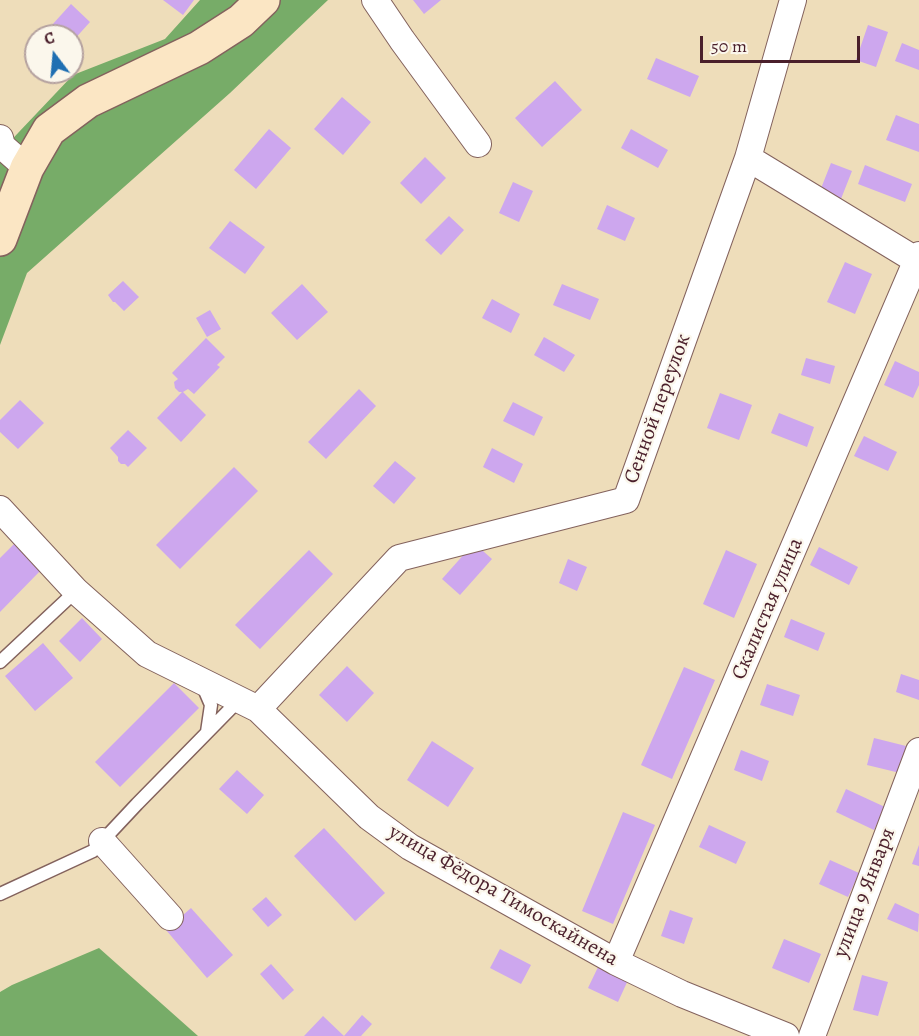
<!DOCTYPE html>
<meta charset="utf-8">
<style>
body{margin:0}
#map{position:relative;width:919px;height:1036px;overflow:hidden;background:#eeddba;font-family:Alegreya,serif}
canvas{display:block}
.north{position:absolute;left:24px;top:24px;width:60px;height:60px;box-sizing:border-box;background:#fbf7ec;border:2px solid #b4a19f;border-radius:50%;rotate:344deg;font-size:16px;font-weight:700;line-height:24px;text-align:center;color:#4a1f2b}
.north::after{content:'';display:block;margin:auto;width:21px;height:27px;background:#1f6fb2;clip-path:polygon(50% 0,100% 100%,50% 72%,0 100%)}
.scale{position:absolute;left:700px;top:36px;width:160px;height:27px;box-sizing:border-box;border:3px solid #4a1f2b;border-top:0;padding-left:8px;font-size:18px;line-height:21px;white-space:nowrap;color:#4a1f2b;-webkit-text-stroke:4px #fbf7ec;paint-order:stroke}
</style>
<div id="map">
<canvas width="919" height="1036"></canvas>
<div class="north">С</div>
<div class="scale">50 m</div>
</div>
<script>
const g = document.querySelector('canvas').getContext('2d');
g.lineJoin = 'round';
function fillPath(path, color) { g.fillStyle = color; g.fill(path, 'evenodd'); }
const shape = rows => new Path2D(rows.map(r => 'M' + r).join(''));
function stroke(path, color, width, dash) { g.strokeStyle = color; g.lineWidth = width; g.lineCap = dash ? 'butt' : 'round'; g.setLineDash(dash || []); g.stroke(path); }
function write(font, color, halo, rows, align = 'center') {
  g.font = font + ' Alegreya,serif'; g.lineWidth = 4.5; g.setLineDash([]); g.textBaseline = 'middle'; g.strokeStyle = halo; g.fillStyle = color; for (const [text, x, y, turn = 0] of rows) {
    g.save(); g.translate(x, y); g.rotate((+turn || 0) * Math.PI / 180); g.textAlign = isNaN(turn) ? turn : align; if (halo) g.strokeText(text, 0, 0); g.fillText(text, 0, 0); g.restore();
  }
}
const forest = shape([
 [200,0,328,0,230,93,27,273,0,345,0,152,73,75,165,39],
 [99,948,198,1036,0,1036,0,992,12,985]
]);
const building = shape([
 [163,0,194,0,183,15],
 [413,0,441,0,424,14],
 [71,4,90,22,72,42,72,36,42,36],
 [868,25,888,32,876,67,856,60],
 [902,43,919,50,919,70,895,61],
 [656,58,699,76,690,97,647,79],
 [555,81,582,110,542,147,515,118],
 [342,97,371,122,343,155,314,129],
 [896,115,919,124,919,152,886,140],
 [269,129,291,148,256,189,234,170],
 [631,129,668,150,658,168,621,148],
 [425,157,446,178,421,204,400,183],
 [831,163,852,171,839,204,818,196],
 [865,165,912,184,905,202,858,184],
 [513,182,533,191,519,222,499,213],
 [607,205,635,218,625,241,597,229],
 [449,216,464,230,441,255,425,240],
 [230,221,265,247,245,274,209,248],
 [845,262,872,274,855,314,827,302],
 [123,281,139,297,124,311,115,302,113,302,108,295],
 [302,284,328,312,297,340,271,313],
 [562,284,599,299,590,320,553,305],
 [492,299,520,314,511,333,482,318],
 [210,310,221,329,207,337,196,318],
 [544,337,575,355,564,372,534,355],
 [206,338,225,357,217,365,220,367,194,394,188,389,183,392,206,415,181,442,157,418,182,392,179,392,175,388,174,382,178,379,172,373],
 [806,358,835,366,830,384,801,375],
 [895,361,919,372,919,385,913,398,884,385],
 [359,389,376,406,326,459,308,442],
 [720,393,752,405,739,440,707,428],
 [20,400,44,423,18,449,0,432,0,420],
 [513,402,543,417,534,436,503,421],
 [779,413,814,427,807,447,771,433],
 [128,430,147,448,128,467,125,464,121,464,118,461,118,457,110,448],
 [864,436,897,452,888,471,854,456],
 [492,448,523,464,514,483,483,467],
 [395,461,416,478,394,504,373,486],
 [234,467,258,491,180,569,156,545],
 [15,543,42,569,0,612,0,558],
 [474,543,492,559,460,595,442,579],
 [819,547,858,567,849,585,810,565],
 [309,550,333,574,260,649,235,625],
 [726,550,757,564,734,618,703,604],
 [568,559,587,567,577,591,559,583],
 [82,618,102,639,80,662,59,641],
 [791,619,825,633,818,651,784,637],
 [43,643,73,678,35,711,5,676],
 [347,666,374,693,347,722,319,695],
 [684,667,715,680,672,779,641,765],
 [901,674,919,680,919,700,896,692],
 [174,683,199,708,120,787,95,762],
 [767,684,800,695,793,716,760,705],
 [874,738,906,746,900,773,867,765],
 [432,741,474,768,448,807,407,780],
 [741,750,769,761,762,781,734,770],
 [237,770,264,795,247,814,219,789],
 [846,789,885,807,874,830,836,812],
 [623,812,655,825,613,924,582,911],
 [709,825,746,842,736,864,699,847],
 [324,828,385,893,355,921,294,856],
 [919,845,919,866,912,864],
 [830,860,859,873,848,897,819,884],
 [266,897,282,915,268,927,252,909],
 [895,903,919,914,918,932,887,919],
 [191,908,233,955,207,978,166,930],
 [670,910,693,918,684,944,661,936],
 [784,939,821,954,809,983,772,968],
 [500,949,531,965,521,984,490,968],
 [271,964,294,990,283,1000,260,974],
 [599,965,629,978,618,1002,588,988],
 [862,975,888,982,878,1016,853,1010],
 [362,1015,372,1024,361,1036,304,1036,323,1016,344,1036]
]);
const service = shape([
 [0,662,76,591],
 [202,684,211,705,207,732],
 [0,894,93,851,137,804,240,699]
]);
const minor = shape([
 [375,0,402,40,478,144],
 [0,138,2,146,27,168],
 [748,158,919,262],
 [0,509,76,591,147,654,258,709,369,817,410,847,616,962,682,994,786,1036],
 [258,709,399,558,626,500,748,158,793,0],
 [102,841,170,917],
 [616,962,919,255],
 [812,1036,919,751]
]);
const secondary = shape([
 [0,239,27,168,49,130,88,101,199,48,241,21,263,0]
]);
const streetNames = [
 ["Сенной переулок",658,409,-70],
 ["Скалистая улица",768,609,-67],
 ["улица 9 Января",865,893,-69],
 ["улица Фёдора Тимоскайнена",503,896,30]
];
fillPath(forest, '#77ac68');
fillPath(building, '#cda7ee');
stroke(service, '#83625d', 15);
stroke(minor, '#83625d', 28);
stroke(secondary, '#83625d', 36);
stroke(service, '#fff', 12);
stroke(minor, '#fff', 26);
stroke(secondary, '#fbe6c4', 33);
write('21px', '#4a1f2b', '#fbf7ec', streetNames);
</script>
